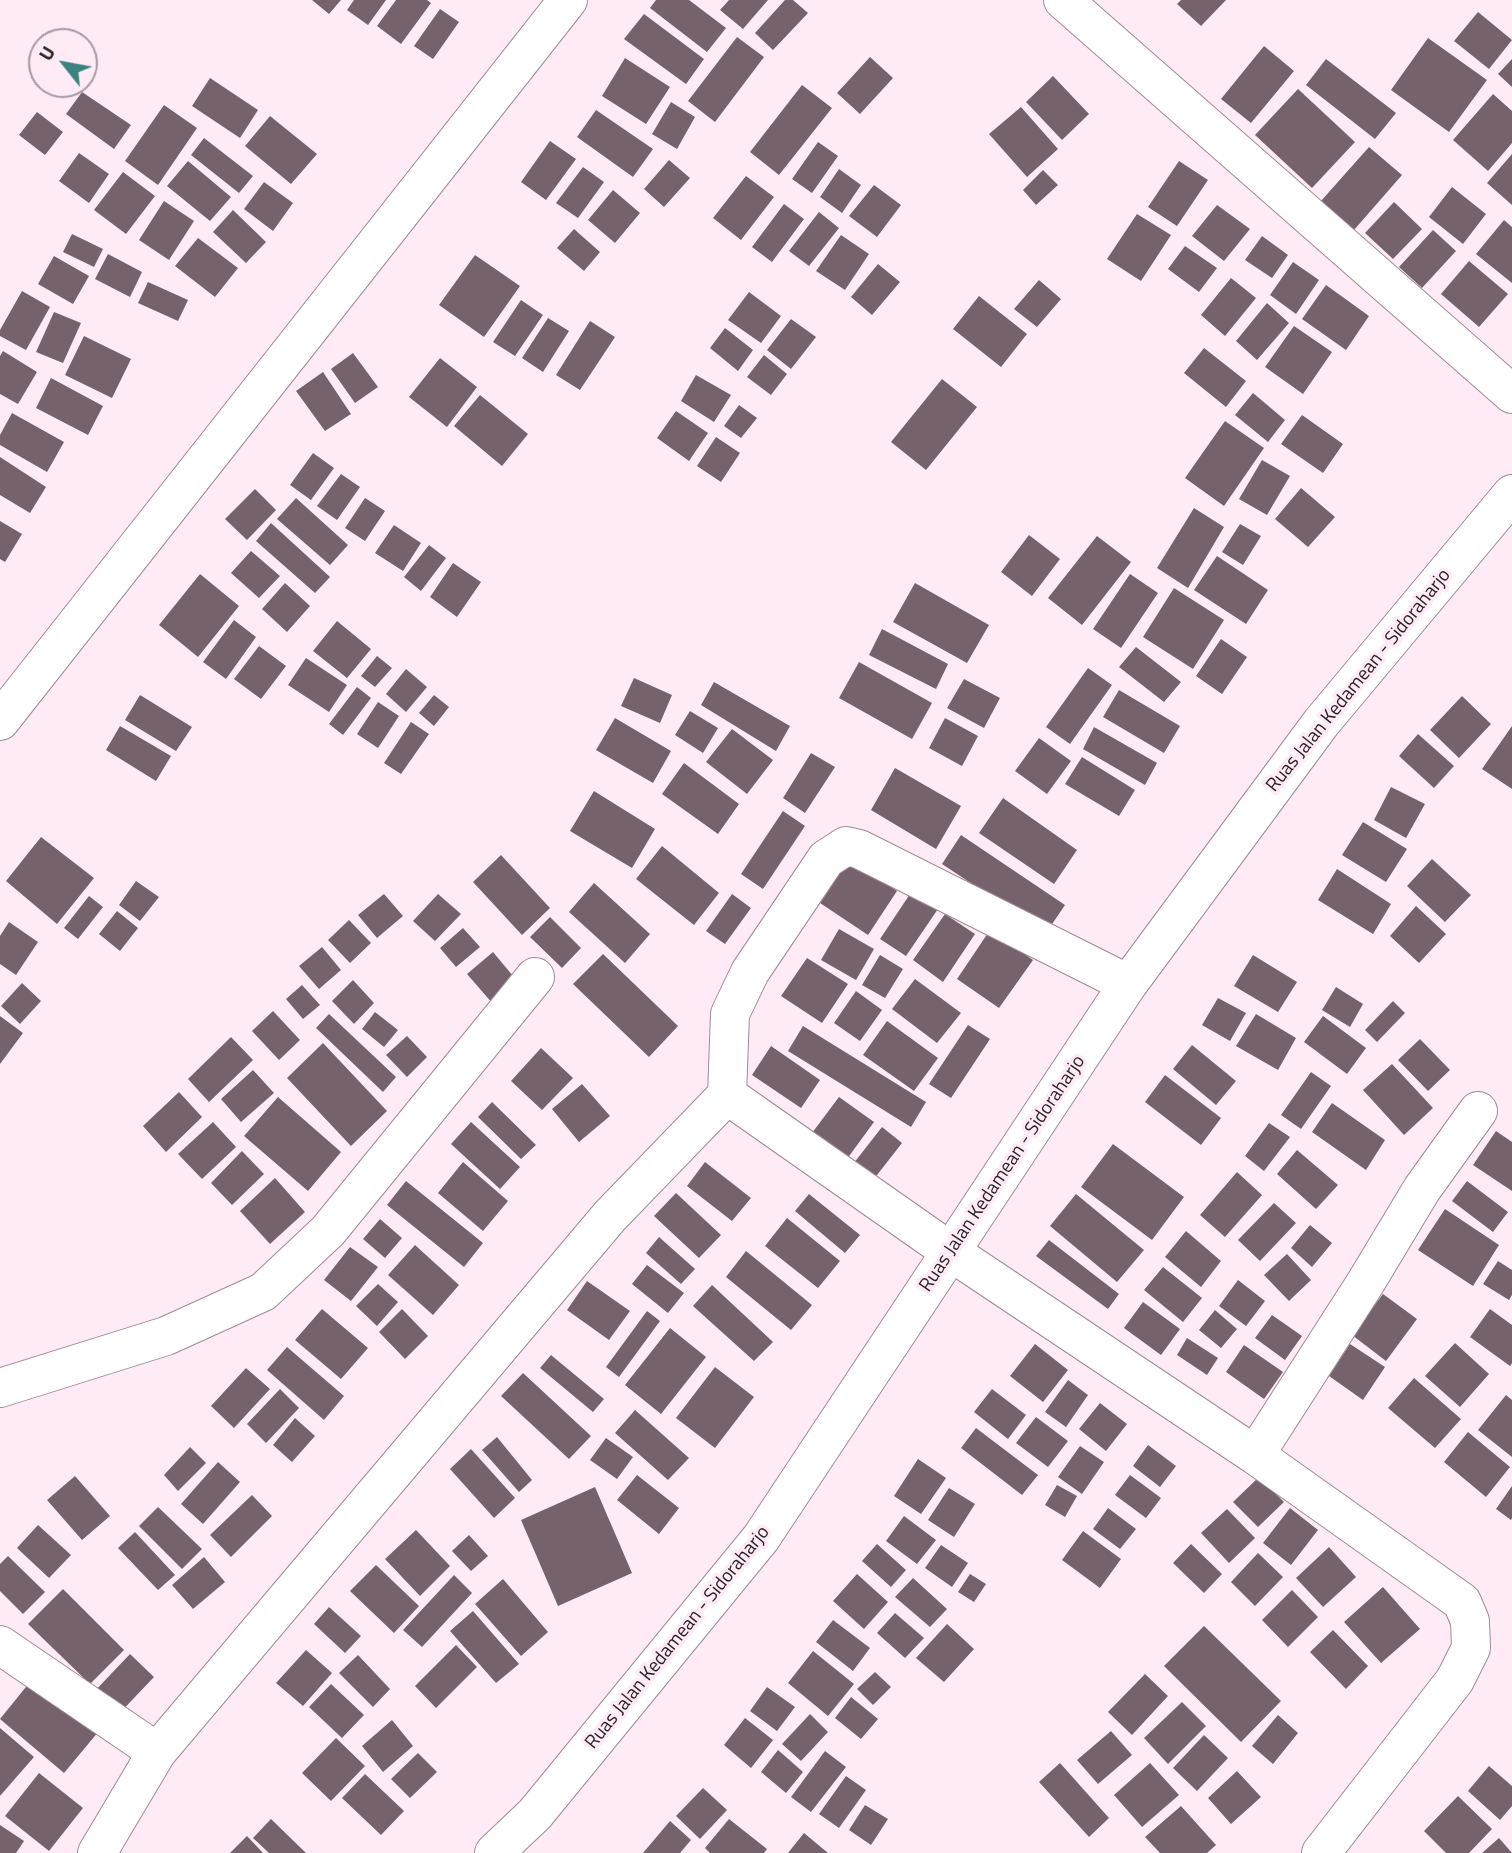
<!DOCTYPE html>
<style>
body{margin:0}
#map{position:relative;width:1512px;height:1853px;overflow:hidden;background:#feebf5;font-family:"Titillium Web",sans-serif}
canvas{display:block}
.north{position:absolute;left:28px;top:28px;width:70px;height:70px;box-sizing:border-box;background:#feebf5;border:2px solid #a899a1;border-radius:50%;rotate:301deg;font-size:19px;font-weight:700;line-height:28px;text-align:center;color:#271e23}
.north::after{content:'';display:block;margin:auto;width:24px;height:32px;background:#3a8382;clip-path:polygon(50% 0,100% 100%,50% 72%,0 100%)}
</style>
<div id="map">
<canvas width="1512" height="1853"></canvas>
<div class="north">U</div>
</div>
<script>
const g = document.querySelector('canvas').getContext('2d');
g.lineJoin = 'round';
function fillPath(path, color) { g.fillStyle = color; g.fill(path, 'evenodd'); }
const shape = rows => new Path2D(rows.map(r => 'M' + r).join(''));
function stroke(path, color, width, dash) { g.strokeStyle = color; g.lineWidth = width; g.lineCap = dash ? 'butt' : 'round'; g.setLineDash(dash || []); g.stroke(path); }
function write(font, color, halo, rows, align = 'center') {
  g.font = font + ' "Titillium Web",sans-serif'; g.lineWidth = 7; g.setLineDash([]); g.textBaseline = 'middle'; g.strokeStyle = halo; g.fillStyle = color; for (const [text, x, y, turn = 0] of rows) {
    g.save(); g.translate(x, y); g.rotate((+turn || 0) * Math.PI / 180); g.textAlign = isNaN(turn) ? turn : align; if (halo) g.strokeText(text, 0, 0); g.fillText(text, 0, 0); g.restore();
  }
}
const building = shape([
 [312,0,341,0,329,14],
 [354,0,386,0,368,25,347,10],
 [396,0,427,0,431,3,401,44,377,26],
 [656,0,689,0,726,28,707,52,650,8],
 [729,0,768,0,743,29,720,10],
 [785,0,793,0,808,13,773,50,755,33],
 [1181,0,1226,0,1201,26,1177,4],
 [440,9,459,22,433,59,414,46],
 [1478,12,1512,40,1489,69,1454,41],
 [644,14,704,59,686,84,624,39],
 [737,37,764,57,715,122,688,101],
 [1428,38,1487,80,1449,132,1391,90],
 [1264,46,1294,71,1251,123,1221,99],
 [870,57,893,78,860,114,837,93],
 [625,58,670,87,646,124,602,96],
 [1326,59,1396,113,1375,139,1306,85],
 [1512,59,1512,87,1498,74],
 [1053,76,1089,114,1062,140,1026,102],
 [210,78,258,110,240,138,192,106],
 [802,85,832,108,779,175,750,152],
 [1298,89,1355,142,1312,188,1255,135],
 [82,92,131,125,114,149,66,114],
 [1493,94,1512,111,1512,143,1488,171,1453,140],
 [671,102,695,117,677,149,652,134],
 [164,105,197,128,158,185,125,161],
 [1021,107,1058,149,1027,177,989,134],
 [596,110,653,149,633,177,577,137],
 [37,112,63,132,45,155,19,135],
 [270,116,317,154,291,184,245,146],
 [204,138,253,176,239,193,191,155],
 [550,141,576,159,546,200,521,182],
 [818,142,838,156,812,193,792,179],
 [1369,147,1402,175,1354,230,1321,201],
 [79,153,109,174,89,203,59,181],
 [1512,154,1512,205,1487,183],
 [669,160,690,178,664,207,644,189],
 [188,161,231,197,210,221,167,186],
 [1179,161,1208,180,1177,226,1148,207],
 [583,167,604,182,578,218,556,203],
 [839,169,861,185,842,213,820,197],
 [1043,170,1058,185,1036,205,1023,190],
 [123,172,155,196,126,234,94,210],
 [746,176,774,197,741,240,713,218],
 [264,182,293,203,273,231,244,209],
 [874,185,901,205,877,237,849,216],
 [1452,187,1486,214,1463,244,1429,217],
 [613,190,640,213,615,243,588,220],
 [164,201,194,221,169,260,139,240],
 [1394,202,1422,229,1393,259,1365,233],
 [784,204,804,219,772,262,752,247],
 [1217,205,1250,229,1224,261,1192,236],
 [233,210,266,242,246,263,213,232],
 [819,212,839,228,809,266,789,251],
 [1137,214,1171,235,1141,281,1107,259],
 [1504,220,1512,227,1512,283,1476,254],
 [574,229,600,252,584,271,557,248],
 [1433,230,1456,251,1422,288,1399,267],
 [72,234,103,249,94,267,63,252],
 [841,235,869,254,845,290,816,271],
 [1262,236,1288,255,1272,278,1245,260],
 [198,238,238,268,215,297,175,266],
 [1185,246,1217,268,1199,292,1168,269],
 [108,254,142,272,130,297,95,279],
 [475,255,520,286,484,337,439,305],
 [54,256,89,276,73,304,38,284],
 [1469,261,1508,294,1479,327,1441,294],
 [1293,262,1319,280,1296,314,1270,295],
 [878,264,900,282,872,315,851,297],
 [1231,278,1256,298,1225,336,1201,315],
 [1039,280,1061,299,1037,327,1014,309],
 [148,282,188,300,178,321,138,303],
 [1326,285,1369,316,1346,350,1302,319],
 [22,291,50,307,26,350,0,336,0,330],
 [749,292,781,316,761,343,728,320],
 [979,296,1027,334,1001,367,953,329],
 [521,300,543,315,515,356,493,342],
 [1267,303,1289,323,1257,360,1236,341],
 [54,312,81,323,63,363,36,352],
 [548,318,569,331,543,372,522,358],
 [791,319,816,337,791,369,767,350],
 [590,321,615,337,580,390,556,375],
 [1294,326,1332,352,1303,394,1265,367],
 [725,328,753,350,738,371,710,348],
 [84,336,131,359,112,398,65,375],
 [1204,348,1246,381,1226,407,1184,373],
 [3,351,37,372,18,404,0,394,0,356],
 [353,353,378,387,355,403,331,369],
 [764,355,787,374,771,395,747,377],
 [440,358,477,387,447,427,409,397],
 [323,372,351,414,325,431,296,391],
 [696,375,731,395,714,422,681,401],
 [51,378,103,406,88,435,36,408],
 [942,379,977,407,926,470,891,442],
 [1253,393,1285,420,1268,442,1235,415],
 [480,395,528,434,502,466,454,426],
 [739,405,757,418,741,438,724,426],
 [676,411,708,433,689,461,657,438],
 [12,413,64,442,47,472,0,445,0,435],
 [1302,415,1343,444,1323,473,1281,444],
 [1225,421,1264,448,1224,506,1185,478],
 [716,437,740,453,721,482,697,466],
 [313,453,334,468,311,500,290,485],
 [0,457,46,487,30,513,0,495],
 [1262,460,1290,476,1267,515,1239,499],
 [341,474,360,487,337,520,317,506],
 [1301,488,1335,517,1308,547,1275,519],
 [255,489,276,510,247,540,225,519],
 [296,498,348,545,330,565,277,519],
 [365,498,385,511,365,541,345,528],
 [1194,508,1224,527,1188,588,1157,568],
 [0,521,22,534,5,562,0,559],
 [271,523,330,577,315,593,256,541],
 [1240,524,1261,536,1243,565,1222,552],
 [394,525,421,543,403,571,375,553],
 [1029,535,1060,559,1032,596,1001,572],
 [1097,536,1131,562,1082,625,1048,598],
 [429,545,446,558,421,591,404,577],
 [251,551,280,576,259,598,231,573],
 [1217,556,1268,590,1246,624,1194,590],
 [453,563,481,582,457,617,430,597],
 [200,574,239,606,198,657,159,625],
 [1130,574,1158,593,1121,648,1093,629],
 [285,583,310,606,287,632,262,609],
 [915,583,989,625,967,663,893,622],
 [1174,588,1224,620,1193,669,1143,637],
 [234,620,256,637,226,679,203,662],
 [337,621,371,649,347,678,313,651],
 [882,629,948,664,936,689,869,655],
 [1221,639,1247,657,1222,694,1196,676],
 [259,646,286,666,261,699,234,679],
 [1136,647,1181,682,1164,702,1119,667],
 [377,656,392,668,375,687,361,676],
 [306,658,347,685,329,712,288,685],
 [859,662,932,703,912,739,839,698],
 [1088,668,1112,685,1070,744,1046,727],
 [406,669,427,687,406,712,386,694],
 [634,678,672,695,660,723,621,706],
 [964,679,1000,698,984,728,947,708],
 [714,682,790,726,776,751,701,705],
 [357,687,371,698,343,735,329,724],
 [1119,690,1180,726,1164,753,1103,717],
 [140,695,192,727,176,751,125,720],
 [434,695,449,707,434,726,419,713],
 [1462,696,1491,724,1459,758,1430,730],
 [378,702,399,716,378,748,357,734],
 [690,711,718,728,703,753,675,735],
 [615,718,671,751,653,783,596,750],
 [945,718,978,736,962,766,929,748],
 [411,722,429,734,401,774,384,763],
 [120,726,171,756,156,781,106,750],
 [1512,726,1512,789,1482,769],
 [1094,727,1157,763,1145,785,1083,749],
 [732,729,773,760,747,794,706,762],
 [1418,734,1454,766,1434,788,1399,756],
 [1039,738,1071,761,1047,794,1015,771],
 [811,753,835,767,805,813,783,798],
 [1082,757,1135,790,1119,816,1065,784],
 [684,763,739,804,718,834,662,794],
 [895,768,961,806,936,849,871,810],
 [1391,787,1425,804,1406,838,1374,820],
 [594,791,655,829,632,868,570,831],
 [1003,798,1077,850,1054,884,979,833],
 [783,811,805,826,763,889,741,874],
 [1363,822,1407,849,1386,882,1342,855],
 [961,835,1065,905,1046,933,942,864],
 [41,837,94,878,57,924,6,881],
 [662,846,719,893,694,925,636,879],
 [501,855,550,908,522,935,473,882],
 [844,855,897,891,868,935,814,899],
 [1432,859,1471,895,1445,922,1407,886],
 [1337,869,1391,904,1373,934,1318,900],
 [136,881,159,897,140,921,119,905],
 [594,883,650,934,625,963,569,912],
 [914,888,940,906,906,956,880,939],
 [384,894,403,916,377,938,358,915],
 [438,894,461,914,435,941,413,921],
 [732,894,751,908,725,944,706,931],
 [89,896,103,907,78,939,64,928],
 [1416,906,1446,934,1419,963,1390,936],
 [117,911,138,928,120,951,99,934],
 [945,914,975,934,943,982,913,960],
 [550,917,581,948,562,968,530,937],
 [349,920,371,943,350,963,328,940],
 [9,922,38,942,16,975,0,964,0,936],
 [463,928,480,947,456,967,440,948],
 [839,929,874,949,856,980,821,960],
 [990,930,1033,960,999,1008,957,979],
 [322,947,341,970,319,989,299,966],
 [493,952,518,982,493,1004,467,974],
 [603,954,678,1026,649,1057,573,984],
 [880,955,903,969,885,998,862,985],
 [1253,955,1297,982,1278,1012,1234,986],
 [807,958,848,984,822,1023,781,996],
 [915,979,961,1013,937,1043,892,1009],
 [353,980,374,1003,354,1024,332,1001],
 [22,983,41,1001,20,1024,1,1006],
 [302,985,320,1005,303,1019,286,999],
 [1336,987,1363,1004,1350,1027,1322,1010],
 [856,991,882,1010,860,1041,834,1023],
 [1218,998,1246,1013,1230,1041,1202,1025],
 [1393,1001,1405,1013,1377,1042,1365,1030],
 [273,1011,300,1040,279,1060,252,1031],
 [375,1012,398,1030,384,1047,362,1029],
 [329,1014,396,1077,383,1092,316,1028],
 [1256,1014,1296,1038,1278,1070,1236,1046],
 [0,1016,23,1033,0,1064],
 [1323,1016,1366,1048,1347,1074,1304,1042],
 [887,1021,938,1058,914,1091,863,1055],
 [968,1025,990,1039,951,1098,929,1084],
 [803,1026,926,1102,911,1127,788,1051],
 [407,1036,427,1057,407,1077,386,1055],
 [231,1037,253,1060,209,1102,188,1079],
 [1420,1039,1450,1070,1428,1091,1398,1060],
 [323,1043,387,1111,351,1146,287,1078],
 [1192,1045,1236,1081,1216,1105,1173,1069],
 [771,1046,820,1080,801,1108,752,1075],
 [541,1048,573,1078,542,1110,511,1081],
 [1392,1064,1433,1108,1404,1135,1363,1090],
 [253,1070,274,1093,241,1122,221,1099],
 [1311,1072,1331,1086,1301,1129,1281,1115],
 [1165,1075,1221,1118,1201,1145,1145,1102],
 [582,1084,610,1116,579,1142,552,1109],
 [179,1092,202,1117,166,1152,143,1126],
 [278,1097,341,1152,308,1191,244,1136],
 [839,1097,874,1122,844,1163,809,1137],
 [492,1102,536,1145,521,1159,478,1117],
 [1332,1103,1385,1140,1366,1170,1312,1132],
 [213,1122,236,1147,202,1179,178,1154],
 [471,1122,520,1167,500,1189,451,1144],
 [1269,1123,1290,1137,1264,1171,1245,1156],
 [882,1127,902,1143,870,1184,850,1168],
 [1496,1131,1512,1142,1512,1191,1473,1165],
 [1113,1144,1184,1197,1152,1240,1081,1187],
 [1297,1150,1338,1185,1316,1209,1277,1174],
 [242,1151,264,1174,232,1205,211,1183],
 [463,1162,508,1201,483,1231,438,1193],
 [705,1162,751,1198,732,1221,687,1186],
 [1237,1172,1262,1195,1225,1237,1200,1215],
 [275,1178,305,1212,270,1244,240,1211],
 [406,1181,483,1243,464,1267,387,1205],
 [1467,1181,1508,1212,1493,1232,1452,1201],
 [676,1193,721,1235,699,1258,654,1216],
 [809,1194,860,1235,845,1253,795,1211],
 [1076,1194,1144,1250,1117,1282,1050,1226],
 [1274,1203,1296,1223,1260,1261,1238,1240],
 [1445,1209,1499,1245,1473,1286,1418,1250],
 [787,1218,840,1261,818,1288,765,1246],
 [380,1219,402,1238,385,1258,363,1239],
 [1310,1225,1332,1243,1312,1267,1291,1248],
 [1186,1231,1221,1261,1201,1287,1165,1257],
 [659,1237,695,1269,681,1284,646,1253],
 [1049,1240,1119,1294,1108,1309,1036,1256],
 [415,1245,459,1285,433,1315,388,1275],
 [350,1247,378,1267,351,1301,324,1280],
 [746,1251,812,1305,791,1330,726,1277],
 [1287,1254,1311,1280,1289,1301,1264,1275],
 [1498,1261,1512,1270,1512,1295,1509,1300,1483,1284],
 [647,1265,684,1293,668,1313,632,1284],
 [1163,1267,1202,1298,1183,1322,1144,1290],
 [1238,1280,1265,1301,1246,1326,1219,1306],
 [587,1281,630,1311,609,1340,567,1310],
 [378,1284,398,1302,377,1326,356,1306],
 [712,1285,773,1342,754,1361,693,1306],
 [1383,1294,1417,1319,1386,1361,1352,1335],
 [1143,1302,1180,1329,1161,1355,1124,1328],
 [322,1309,368,1348,341,1379,295,1340],
 [402,1309,428,1336,405,1359,379,1332],
 [1490,1309,1512,1325,1512,1363,1510,1366,1470,1337],
 [1215,1310,1237,1329,1221,1348,1199,1330],
 [647,1311,660,1321,619,1377,606,1367],
 [1272,1315,1302,1336,1285,1360,1255,1338],
 [670,1328,706,1357,661,1414,625,1385],
 [1187,1338,1218,1358,1207,1375,1177,1355],
 [1455,1343,1489,1374,1460,1407,1425,1376],
 [1035,1344,1068,1370,1043,1402,1010,1376],
 [1350,1344,1385,1367,1363,1400,1329,1376],
 [1244,1345,1283,1372,1264,1399,1226,1372],
 [287,1347,344,1396,324,1420,267,1370],
 [551,1355,604,1399,593,1412,540,1368],
 [715,1367,754,1397,715,1448,676,1418],
 [246,1368,270,1389,234,1428,211,1406],
 [523,1373,591,1436,569,1459,501,1396],
 [1414,1378,1461,1419,1435,1448,1388,1408],
 [1068,1380,1088,1395,1066,1427,1045,1412],
 [280,1389,299,1408,266,1443,247,1424],
 [992,1389,1026,1415,1008,1439,974,1412],
 [1506,1395,1512,1400,1512,1457,1478,1430],
 [1100,1403,1127,1424,1106,1451,1079,1429],
 [635,1410,689,1458,668,1480,615,1433],
 [1036,1417,1068,1441,1048,1467,1016,1443],
 [295,1418,315,1436,292,1462,273,1445],
 [976,1428,1038,1475,1022,1495,961,1448],
 [1468,1432,1510,1467,1486,1497,1444,1462],
 [497,1437,532,1480,519,1492,482,1450],
 [606,1438,633,1457,617,1479,590,1460],
 [1148,1445,1176,1466,1160,1487,1133,1466],
 [1080,1446,1104,1462,1082,1494,1058,1477],
 [190,1447,206,1463,178,1491,164,1475],
 [471,1449,515,1498,494,1518,450,1469],
 [918,1459,946,1478,921,1514,894,1496],
 [218,1462,240,1482,203,1524,181,1504],
 [637,1475,679,1508,659,1534,617,1500],
 [1130,1475,1161,1498,1146,1518,1115,1495],
 [75,1476,110,1516,82,1540,47,1500],
 [1259,1477,1284,1502,1258,1527,1233,1502],
 [1057,1485,1077,1496,1065,1517,1045,1505],
 [1512,1486,1512,1518,1511,1520,1496,1509],
 [595,1487,632,1573,558,1606,521,1520],
 [949,1488,975,1504,954,1537,928,1520],
 [252,1495,272,1516,231,1557,210,1535],
 [158,1507,202,1549,182,1569,139,1526],
 [1108,1508,1136,1529,1120,1549,1093,1529],
 [1290,1508,1318,1530,1291,1565,1263,1543],
 [1227,1509,1255,1538,1229,1563,1201,1533],
 [904,1516,936,1540,917,1564,886,1541],
 [38,1525,71,1555,49,1578,17,1548],
 [416,1530,450,1566,420,1596,385,1559],
 [1083,1531,1121,1559,1100,1588,1062,1560],
 [135,1532,175,1575,158,1590,118,1548],
 [469,1535,488,1556,471,1571,452,1551],
 [877,1544,906,1570,891,1587,862,1561],
 [1191,1544,1222,1574,1204,1593,1173,1563],
 [941,1545,968,1563,952,1587,925,1568],
 [1329,1547,1356,1577,1323,1607,1296,1578],
 [1258,1553,1283,1577,1255,1606,1231,1582],
 [8,1556,45,1592,23,1614,0,1591,0,1564],
 [204,1557,225,1582,193,1609,172,1585],
 [376,1565,419,1606,394,1633,350,1591],
 [857,1574,888,1602,864,1629,833,1601],
 [970,1574,986,1584,974,1602,958,1592],
 [454,1575,472,1593,422,1647,403,1630],
 [913,1578,947,1609,930,1627,895,1597],
 [503,1579,548,1632,521,1656,475,1604],
 [1383,1587,1420,1629,1381,1663,1344,1622],
 [63,1589,124,1650,90,1684,28,1624],
 [1292,1590,1318,1617,1288,1647,1262,1620],
 [329,1607,361,1636,345,1653,314,1624],
 [473,1611,519,1664,496,1683,450,1631],
 [895,1613,924,1638,905,1658,877,1633],
 [833,1620,870,1648,853,1671,816,1642],
 [947,1624,974,1649,944,1682,916,1658],
 [1204,1626,1281,1701,1241,1742,1164,1666],
 [1333,1630,1368,1666,1346,1689,1310,1652],
 [456,1645,477,1667,436,1708,415,1686],
 [306,1650,332,1673,303,1706,276,1683],
 [813,1651,854,1684,828,1716,788,1683],
 [130,1654,154,1677,116,1717,92,1694],
 [358,1655,390,1689,373,1707,339,1673],
 [875,1672,891,1687,873,1705,857,1689],
 [1145,1674,1168,1696,1132,1735,1108,1712],
 [34,1677,99,1731,64,1773,0,1719],
 [331,1684,364,1715,342,1738,309,1707],
 [767,1687,795,1707,777,1731,750,1711],
 [851,1697,878,1719,861,1739,835,1718],
 [1182,1702,1206,1726,1168,1764,1144,1738],
 [810,1714,828,1732,801,1761,782,1744],
 [1278,1715,1298,1733,1273,1764,1252,1746],
 [745,1718,773,1740,751,1768,724,1745],
 [392,1720,413,1746,383,1772,362,1746],
 [0,1728,34,1757,0,1796],
 [1111,1731,1132,1755,1098,1784,1077,1760],
 [1204,1735,1228,1758,1197,1791,1173,1768],
 [336,1738,365,1766,331,1801,302,1773],
 [778,1750,803,1772,786,1793,761,1772],
 [825,1751,846,1767,811,1812,791,1797],
 [418,1753,437,1772,410,1798,391,1779],
 [1060,1763,1109,1818,1089,1837,1039,1782],
 [1150,1763,1179,1795,1142,1827,1114,1795],
 [1489,1766,1512,1786,1512,1806,1500,1820,1468,1791],
 [1237,1771,1261,1797,1231,1824,1208,1798],
 [39,1773,83,1808,49,1851,5,1816],
 [365,1774,404,1811,381,1835,342,1798],
 [846,1776,866,1790,839,1828,819,1814],
 [703,1788,727,1810,700,1839,676,1816],
 [1458,1796,1492,1829,1469,1853,1446,1853,1424,1831],
 [865,1805,888,1819,871,1845,849,1830],
 [1181,1806,1216,1845,1207,1853,1160,1853,1145,1837],
 [271,1819,306,1853,269,1853,253,1838],
 [729,1819,767,1849,764,1853,710,1853,705,1848],
 [670,1821,691,1840,680,1853,643,1853],
 [0,1825,24,1841,16,1853,0,1853],
 [804,1833,828,1853,788,1853],
 [247,1836,263,1853,230,1853],
 [1499,1838,1512,1853,1482,1853]
]);
const street = shape([
 [1063,0,1512,394],
 [0,721,568,0],
 [727,1095,951,1252,1255,1455,1462,1602,1470,1621,1471,1648,1455,1680,1321,1853],
 [0,1388,166,1336,263,1292,328,1231,535,977],
 [1255,1455,1366,1282,1422,1189,1478,1111],
 [0,1645,157,1752],
 [97,1853,157,1752,610,1216,727,1095,730,1014,750,972,826,859,846,846,859,849,1128,984]
]);
const secondary = shape([
 [494,1853,535,1814,761,1538,1128,984,1321,723,1512,494]
]);
const streetNames = [
 ["Ruas Jalan Kedamean - Sidoraharjo",1359,681,-51],
 ["Ruas Jalan Kedamean - Sidoraharjo",1003,1174,-56],
 ["Ruas Jalan Kedamean - Sidoraharjo",678,1638,-51]
];
fillPath(building, '#76626d');
stroke(street, '#9f8a95', 40);
stroke(secondary, '#9f8a95', 40);
stroke(street, '#fff', 38);
stroke(secondary, '#fff', 38);
write('19px', '#271e23', '#feebf5', streetNames);
</script>
